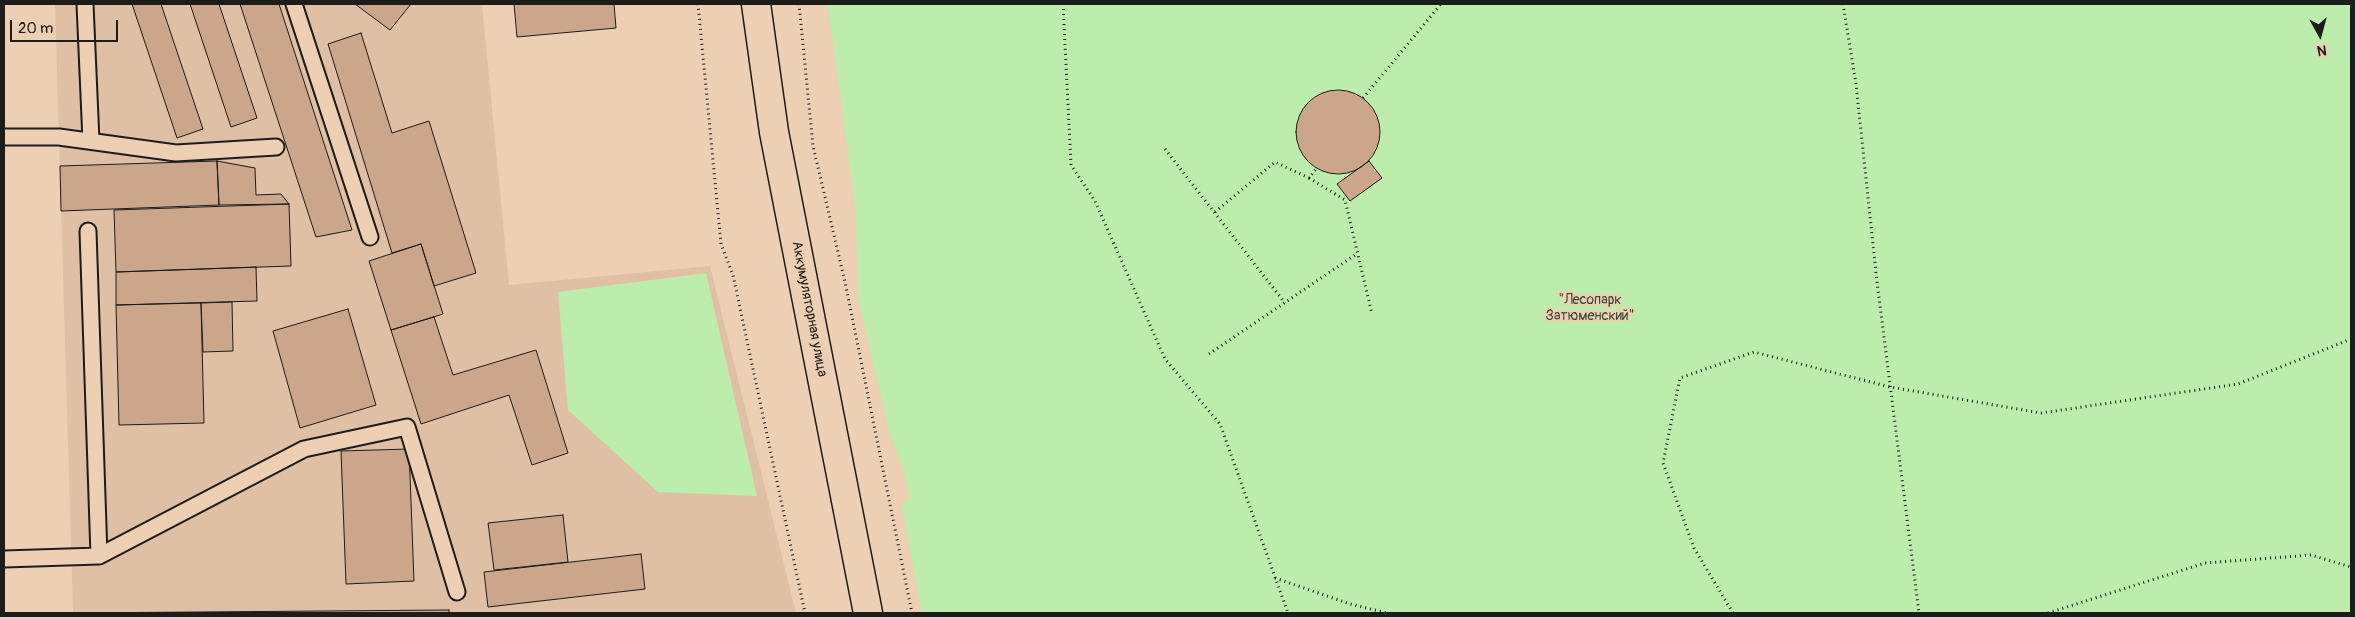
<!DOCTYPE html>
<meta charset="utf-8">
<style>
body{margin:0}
#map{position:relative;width:2355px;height:617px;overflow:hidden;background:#edcfb3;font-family:Pangolin,sans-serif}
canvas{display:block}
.frame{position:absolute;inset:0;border:5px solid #1c1c1c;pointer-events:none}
.north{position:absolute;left:2295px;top:10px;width:50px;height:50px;-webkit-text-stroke:4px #edcfb3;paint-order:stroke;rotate:173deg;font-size:14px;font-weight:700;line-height:20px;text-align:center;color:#1c1c1c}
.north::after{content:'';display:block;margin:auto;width:18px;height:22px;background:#1c1c1c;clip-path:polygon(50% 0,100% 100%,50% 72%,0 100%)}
.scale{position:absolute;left:10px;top:20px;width:108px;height:22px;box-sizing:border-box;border:2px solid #1c1c1c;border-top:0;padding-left:6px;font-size:15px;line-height:18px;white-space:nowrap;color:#1c1c1c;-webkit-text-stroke:4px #edcfb3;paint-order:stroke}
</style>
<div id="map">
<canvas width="2355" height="617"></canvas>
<div class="frame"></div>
<div class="north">N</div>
<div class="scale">20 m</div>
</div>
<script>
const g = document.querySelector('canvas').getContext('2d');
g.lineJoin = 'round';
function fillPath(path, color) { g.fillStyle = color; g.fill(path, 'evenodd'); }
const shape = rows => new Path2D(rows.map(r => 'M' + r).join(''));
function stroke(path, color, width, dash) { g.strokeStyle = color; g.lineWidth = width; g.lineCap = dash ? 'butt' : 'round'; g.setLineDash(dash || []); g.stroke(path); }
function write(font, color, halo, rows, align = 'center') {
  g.font = font + ' Pangolin,sans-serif'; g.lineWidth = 4; g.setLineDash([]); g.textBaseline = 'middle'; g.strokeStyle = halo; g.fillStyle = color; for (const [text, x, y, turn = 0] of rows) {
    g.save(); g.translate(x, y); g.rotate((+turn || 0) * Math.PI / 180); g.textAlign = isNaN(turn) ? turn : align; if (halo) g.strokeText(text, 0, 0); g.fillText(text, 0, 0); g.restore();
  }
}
const built = shape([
 [55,4,482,4,509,285,710,266,796,613,73,613]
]);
const green = shape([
 [828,4,2351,4,2351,613,922,613,902,505,910,498,904,471,889,430,859,302,855,206],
 [706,273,757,496,658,492,568,410,558,292]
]);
const building = shape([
 [132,4,161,4,203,129,177,138,132,4],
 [190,4,219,4,257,118,231,127,190,4],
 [240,4,279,4,352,230,316,237,240,4],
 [355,4,411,4,390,30,355,4],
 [514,4,614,4,616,28,517,37,514,4],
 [361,33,392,133,429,121,476,273,434,286,421,244,392,253,328,44,361,33],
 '1296 132a42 42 0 1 1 84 0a42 42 0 1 1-84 0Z',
 [217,161,219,205,61,211,60,166,217,161],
 [217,161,255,168,256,195,281,194,289,204,219,205,217,161],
 [1369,161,1382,178,1350,201,1337,184,1369,161],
 [289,204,291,266,116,272,114,210,289,204],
 [421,244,443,314,391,330,369,261,421,244],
 [256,267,257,301,116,305,116,272,256,267],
 [232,302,233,351,203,352,201,303,232,302],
 [201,303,204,423,119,425,116,305,201,303],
 [348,309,376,405,300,428,273,331,348,309],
 [434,317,453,375,536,350,568,453,532,465,509,395,421,424,391,330,434,317],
 [409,449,414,581,346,584,341,451,409,449],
 [563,515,568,562,494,570,488,523,563,515],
 [641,554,645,589,488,607,484,572,641,554],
 [449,610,449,613,74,613,449,610]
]);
const path = shape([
 [698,4,721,244,733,275,805,613],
 [799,4,813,146,845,282,912,613],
 [1063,4,1071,165,1095,201,1165,359,1220,424,1288,613],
 [1843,4,1856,84,1877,282,1919,613],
 [1363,98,1441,4],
 [1165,149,1285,303],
 [1309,178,1345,200,1372,314],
 [1215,212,1275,162,1309,178,1316,169],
 [1209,354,1358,253],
 [1275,578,1350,604,1387,613],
 [1733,613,1694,548,1663,463,1680,378,1754,352,1890,387,2041,413,2238,384,2351,339],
 [2048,613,2205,563,2311,555,2351,567]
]);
const lane = shape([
 [85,4,91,141],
 [294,4,370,237],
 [4,137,59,137,176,153,276,147],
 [99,556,304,449,407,427,457,592],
 [4,559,99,556,88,231]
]);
const secondary = shape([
 [756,4,774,132,868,613]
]);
const parkNames = [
 ["\"Лесопарк",1590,300],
 ["Затюменский\"",1590,316]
];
const streetNames = [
 ["Аккумуляторная улица",809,309,79]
];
fillPath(built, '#dfc0a4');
fillPath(green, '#bcedac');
fillPath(building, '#cca68b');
stroke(building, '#1c1c1c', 1);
stroke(lane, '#1c1c1c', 19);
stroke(secondary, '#1c1c1c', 31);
stroke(path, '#1c1c1c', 3, [1, 4]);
stroke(lane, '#edcfb3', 15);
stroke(secondary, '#edcfb3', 28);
write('14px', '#3c4639', '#edcfb3', parkNames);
write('14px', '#1c1c1c', '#edcfb3', streetNames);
</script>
